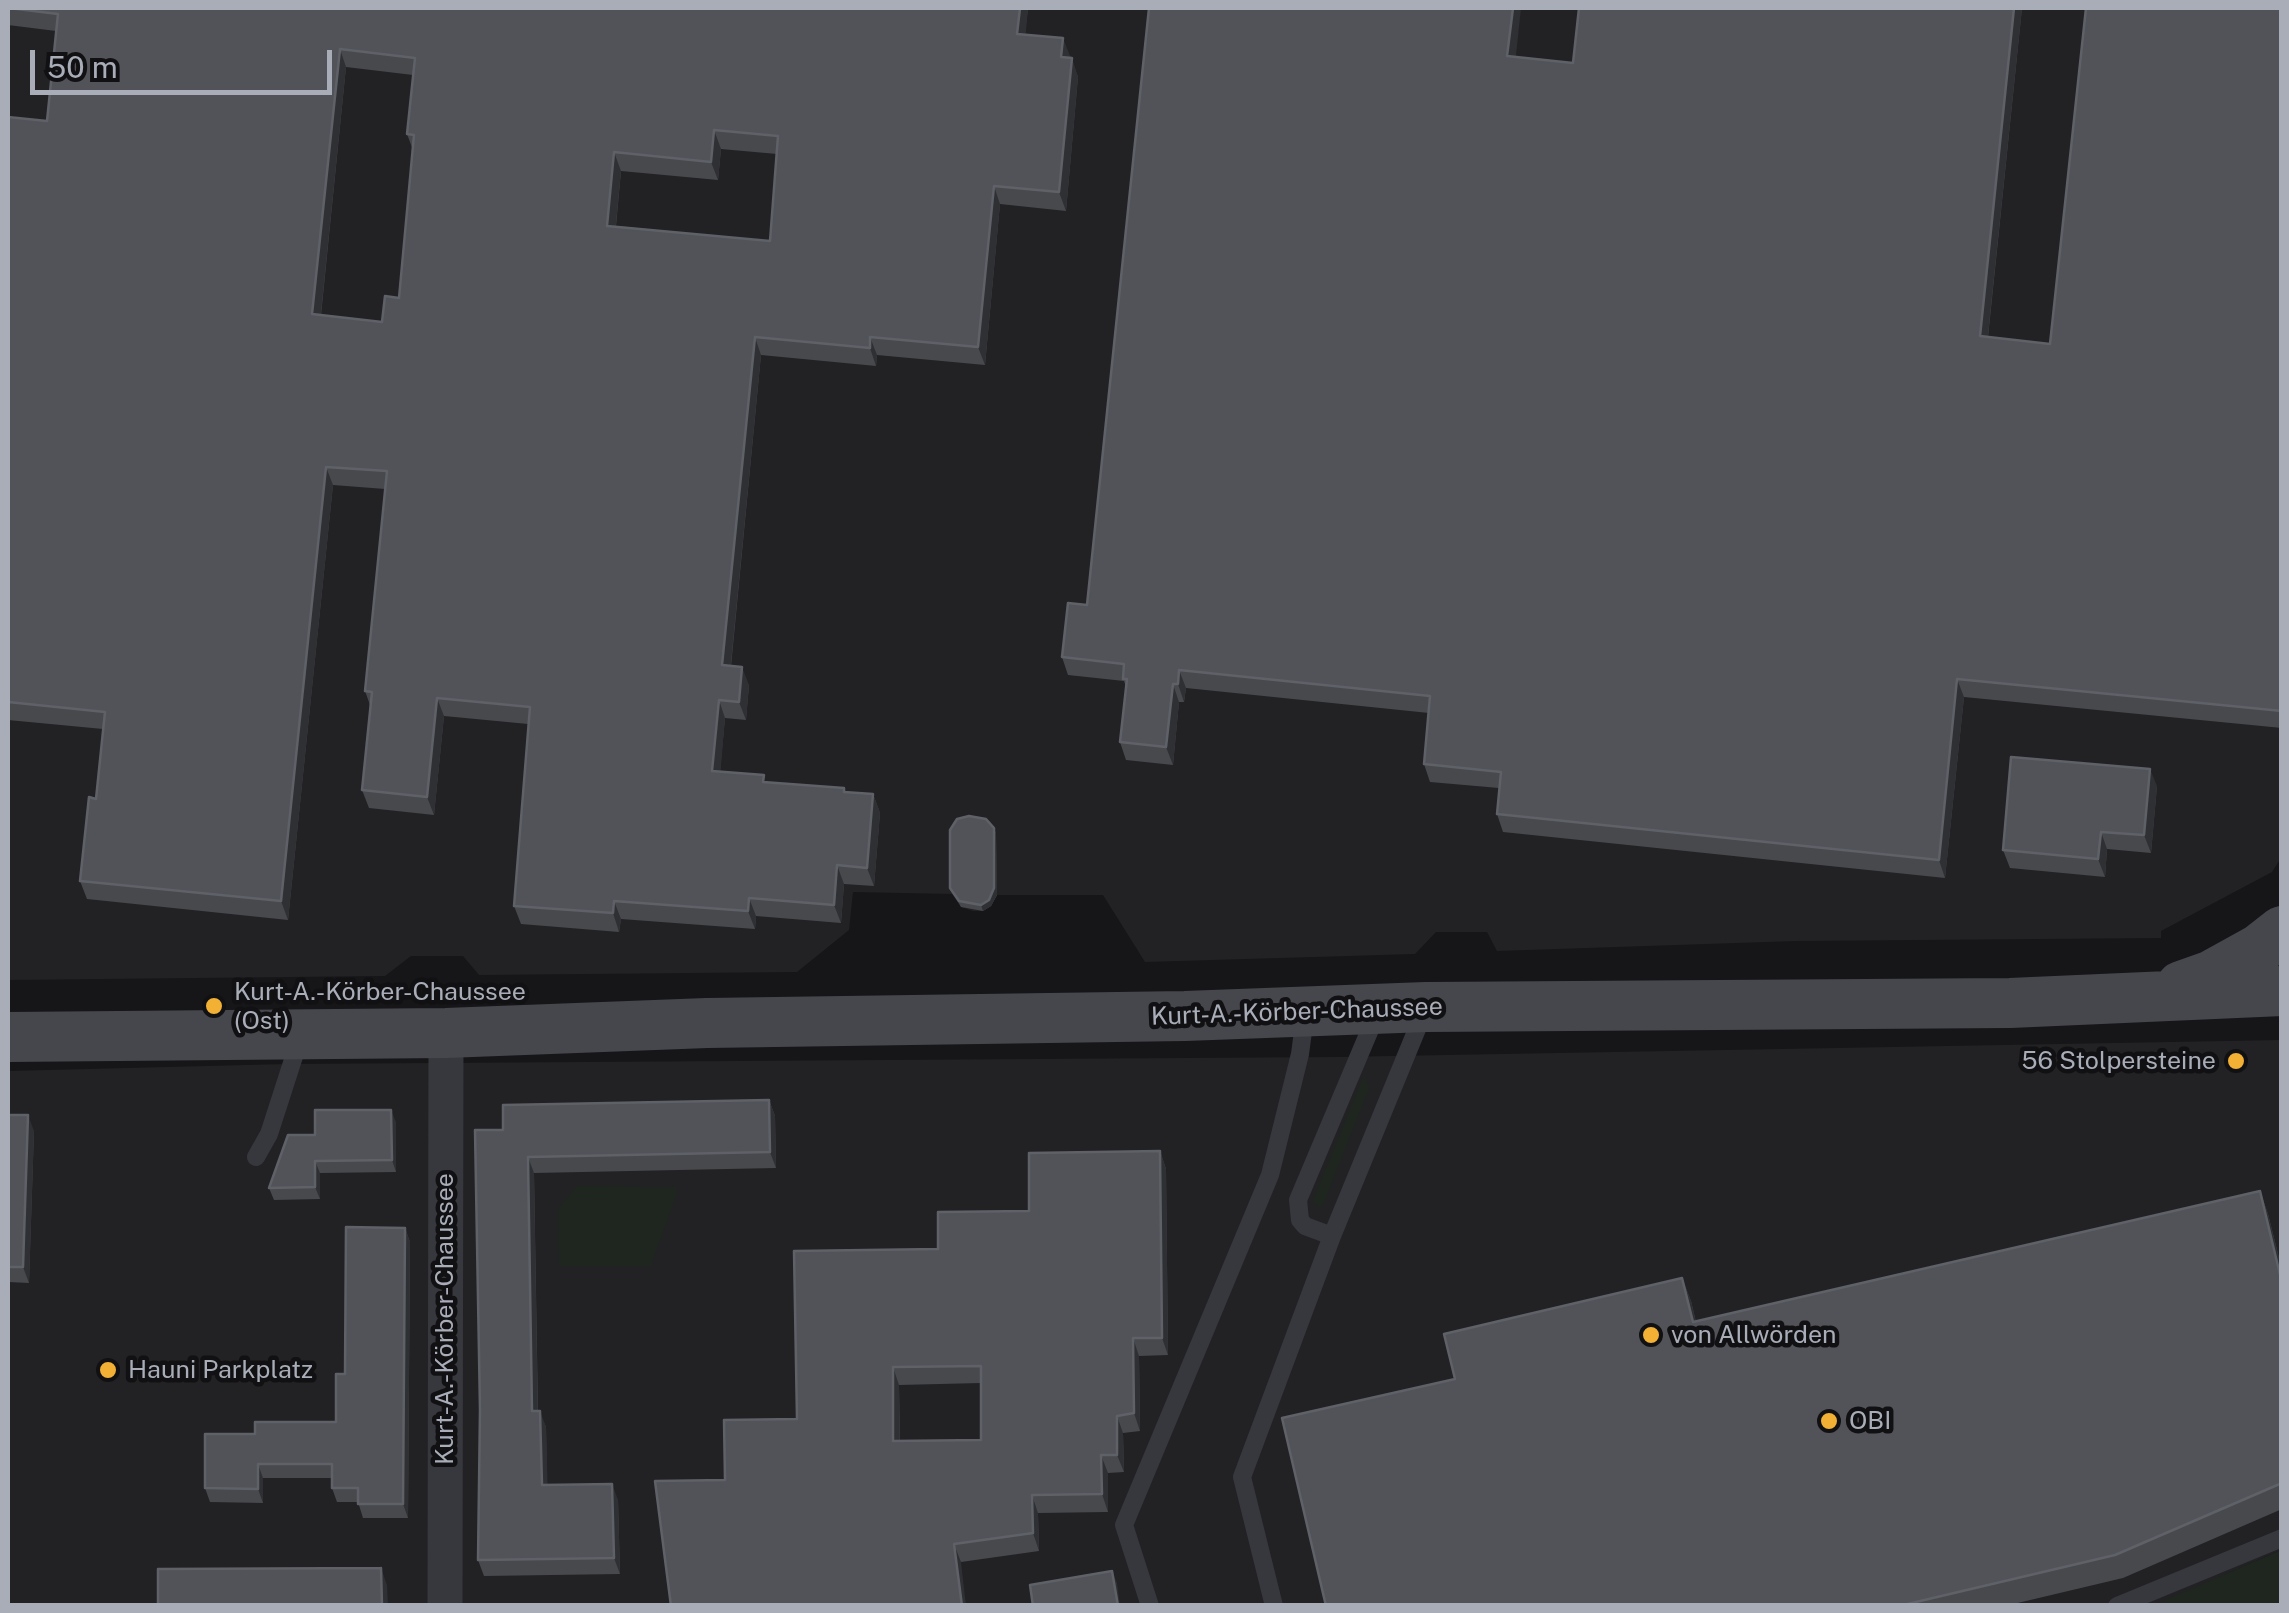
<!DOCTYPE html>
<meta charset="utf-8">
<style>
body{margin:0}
#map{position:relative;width:2289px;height:1613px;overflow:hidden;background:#161618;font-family:"Public Sans",sans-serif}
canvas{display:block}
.frame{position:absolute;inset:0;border:10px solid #a8adb8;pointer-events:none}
.scale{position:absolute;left:30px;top:50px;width:302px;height:45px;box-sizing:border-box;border:5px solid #a8adb8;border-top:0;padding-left:12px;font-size:30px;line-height:35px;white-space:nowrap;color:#a8adb8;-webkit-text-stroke:8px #111113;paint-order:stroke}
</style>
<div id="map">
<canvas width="2289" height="1613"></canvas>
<div class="frame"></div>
<div class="scale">50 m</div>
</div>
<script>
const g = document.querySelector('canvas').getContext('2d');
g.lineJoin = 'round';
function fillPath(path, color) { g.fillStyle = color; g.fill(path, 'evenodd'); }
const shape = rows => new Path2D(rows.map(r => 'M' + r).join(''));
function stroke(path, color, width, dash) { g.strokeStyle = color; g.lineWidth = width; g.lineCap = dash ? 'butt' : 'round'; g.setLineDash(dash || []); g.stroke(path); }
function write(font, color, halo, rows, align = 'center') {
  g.font = font + ' "Public Sans",sans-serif'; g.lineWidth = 9; g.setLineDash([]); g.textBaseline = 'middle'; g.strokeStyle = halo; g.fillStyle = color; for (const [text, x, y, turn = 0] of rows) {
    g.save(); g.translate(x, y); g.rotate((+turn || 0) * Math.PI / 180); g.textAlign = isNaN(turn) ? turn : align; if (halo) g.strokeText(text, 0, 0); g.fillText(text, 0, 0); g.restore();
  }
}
const built = shape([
 [8,8,2281,8,2281,858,2272,872,2161,931,2161,938,1796,941,1497,951,1487,932,1436,932,1415,954,1145,962,1103,895,997,895,991,906,983,911,973,911,961,907,952,894,853,892,849,930,797,972,479,975,463,956,411,956,385,976,8,980],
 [2281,1040,2281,1550,2154,1606,8,1605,8,1071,286,1064,1336,1057]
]);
const green = shape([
 [1362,1080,1366,1080,1369,1089,1324,1203,1319,1207,1314,1203,1314,1198],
 [577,1186,676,1187,676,1196,651,1266,559,1266,558,1209],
 [2281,1550,2281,1605,2154,1605]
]);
const lane = shape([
 [256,1157,269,1134,299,1041],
 [1332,1236,1305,1226,1300,1220,1298,1200,1377,1013],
 [1150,1606,1124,1525,1270,1175,1300,1054,1305,1016],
 [1274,1606,1242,1477,1332,1236,1424,1012],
 [2117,1606,2282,1538]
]);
const street = shape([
 [445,1606,446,1033]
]);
const secondary = shape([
 [2181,986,2212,975,2259,949,2282,931],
 [8,1037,446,1033,707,1023,1185,1016,1426,1007,2010,1003,2282,991]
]);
const wall = shape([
 [8,8,1028,8,1025,34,1070,56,1078,77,1066,211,1000,204,985,365,877,355,876,366,761,355,731,666,749,685,746,720,725,718,720,771,767,783,844,788,846,792,873,794,880,813,874,886,844,884,841,923,756,916,755,929,621,919,619,932,521,924,514,906,528,724,444,716,434,815,369,808,362,790,370,705,365,691,385,489,333,485,288,920,87,899,80,881,96,799,103,729,8,720,8,117,47,121,56,31,8,25],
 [346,67,413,75,407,134,413,150,399,298,382,322,321,315],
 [721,149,777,154,770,241,616,226,621,171,718,180],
 [1579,8,2022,8,1988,337,2050,344,2282,8,2282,728,1964,697,1945,878,1503,832,1497,814,1499,788,1430,782,1424,764,1429,713,1186,688,1184,702,1179,702,1173,765,1126,760,1120,742,1126,687,1124,681,1068,675,1062,657,1087,605,1516,57,1573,63],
 [2157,786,2151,853,2107,849,2105,877,2010,868,2003,850],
 [994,828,996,834,997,895,991,906,983,911,961,907,950,888],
 [769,1100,775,1116,776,1168,534,1173,538,1411,546,1427,547,1484,618,1500,620,1574,484,1576,478,1560,503,1130],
 [8,1115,34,1131,29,1283,8,1282],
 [396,1122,396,1172,320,1173,320,1199,274,1200,269,1188,315,1135],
 [1160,1151,1166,1169,1168,1355,1139,1356,1140,1431,1123,1433,1124,1472,1108,1473,1108,1512,1038,1513,1039,1551,961,1562,725,1480,797,1419,1029,1211],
 [981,1383,981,1440,900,1441,899,1385],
 [2260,1191,2268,1214,2282,1270,2282,1509,2123,1578,2005,1606,1326,1606,1455,1379,1682,1278,1691,1301,1696,1322],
 [405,1228,410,1242,408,1518,363,1518,358,1502,337,1502,332,1488,332,1478,263,1478,263,1503,210,1502,205,1488,255,1434,336,1422,345,1374]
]);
const shadedWall = shape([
 [1020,8,1028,8,1024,52,1017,34],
 [1513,8,1521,8,1514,74,1507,56],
 [2014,8,2022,8,1986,354,1980,336],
 [1063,38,1070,56,1068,75,1061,57],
 [340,49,346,67,319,332,312,314],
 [1072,58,1078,77,1066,211,1059,192],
 [714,130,721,149,718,180,711,162],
 [614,152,621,171,614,244,607,226],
 [994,186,1000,204,985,365,978,347],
 [755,337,761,355,729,683,722,665],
 [870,337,877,355,876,366,870,348],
 [326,467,333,485,288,920,281,901],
 [742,667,749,685,746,720,739,702],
 [1179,670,1186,688,1184,702,1178,684],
 [1957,679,1964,697,1945,878,1939,860],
 [1173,684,1179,702,1173,765,1166,747],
 [437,698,444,716,434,815,427,797],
 [719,700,725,718,719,789,712,771],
 [2150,769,2157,786,2151,853,2144,835],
 [873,794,880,813,874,886,867,868],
 [994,828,996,834,997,895,991,906,983,911,981,905],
 [2101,832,2107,849,2105,877,2098,859],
 [837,865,844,884,841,923,834,905],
 [749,898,756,916,755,929,748,911],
 [614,901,621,919,619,932,613,913],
 [769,1100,775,1116,776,1168,770,1152],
 [391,1110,396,1122,396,1172,392,1160],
 [28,1115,34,1131,29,1283,23,1267],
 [1160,1151,1166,1169,1168,1355,1162,1338],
 [528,1157,534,1173,538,1427,532,1411],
 [315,1161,320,1173,320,1199,315,1187],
 [2260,1191,2268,1214,2282,1270,2282,1283],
 [405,1228,410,1242,408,1518,403,1504],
 [1682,1278,1691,1301,1701,1345,1693,1322],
 [1133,1338,1139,1356,1140,1431,1134,1413],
 [893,1367,899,1385,900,1459,893,1441],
 [540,1411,546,1427,548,1501,542,1485],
 [1117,1416,1123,1433,1124,1472,1117,1455],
 [1101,1455,1108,1473,1108,1512,1102,1494],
 [258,1464,263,1478,263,1503,258,1489],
 [612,1484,618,1500,620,1574,614,1558],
 [1032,1495,1038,1513,1039,1551,1033,1533],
 [954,1544,961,1562,966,1606,962,1606],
 [381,1568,387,1585,388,1606,382,1606],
 [1112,1571,1117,1583,1120,1606,1118,1606]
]);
const building = shape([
 [9,8,1020,8,1017,34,1063,38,1061,57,1072,58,1059,192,994,186,978,347,870,337,870,348,755,337,722,665,742,667,739,702,719,700,712,771,764,775,763,782,844,788,844,792,873,794,867,868,837,865,834,905,749,898,748,911,614,901,613,913,514,906,530,707,437,698,427,797,362,790,372,692,365,691,387,471,326,467,281,901,80,881,89,797,96,799,105,712,8,702,8,117,47,121,58,14,9,8],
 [340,49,415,58,407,134,414,135,399,298,385,296,382,322,312,314,340,49],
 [714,130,778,136,770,241,607,226,614,152,711,162,714,130],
 [1149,8,1513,8,1507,56,1573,63,1579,8,2014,8,1980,336,2050,344,2086,8,2282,8,2282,711,1957,679,1939,860,1497,814,1501,772,1424,764,1430,696,1179,670,1178,684,1173,684,1166,747,1120,742,1127,679,1123,679,1124,664,1062,657,1068,603,1087,605,1149,8],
 [2011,757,2150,769,2144,835,2101,832,2098,859,2003,850,2011,757],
 [969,816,986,819,994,828,994,888,989,900,981,905,959,901,950,888,950,830,957,819,969,816],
 [769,1100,770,1152,528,1157,532,1411,540,1411,542,1485,612,1484,614,1558,478,1560,480,1410,475,1130,503,1130,503,1105,769,1100],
 [315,1110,391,1110,392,1160,315,1161,315,1187,269,1188,288,1135,315,1135,315,1110],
 [8,1115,28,1115,23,1267,8,1267,8,1115],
 [1160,1151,1162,1338,1133,1338,1134,1413,1117,1416,1117,1455,1101,1455,1102,1494,1032,1495,1033,1533,954,1544,962,1606,671,1606,655,1481,725,1480,724,1420,797,1419,794,1251,938,1249,938,1212,1029,1211,1029,1153,1160,1151],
 [981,1366,981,1440,893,1441,893,1367,981,1366],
 [2260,1191,2282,1283,2282,1483,2115,1555,1899,1606,1326,1606,1282,1418,1455,1379,1444,1334,1682,1278,1693,1322,2260,1191],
 [346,1227,405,1228,403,1504,358,1504,358,1488,332,1488,332,1464,258,1464,258,1489,205,1488,205,1434,255,1434,255,1422,336,1422,336,1374,345,1374,346,1227],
 [381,1568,382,1606,158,1606,158,1569,381,1568],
 [1112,1571,1118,1606,1033,1606,1030,1585,1112,1571]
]);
const markers = [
 [214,1006,10,"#f2b134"],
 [2236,1061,10,"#f2b134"],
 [1651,1335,10,"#f2b134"],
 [108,1370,10,"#f2b134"],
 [1829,1421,10,"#f2b134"]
];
const poiNames = [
 ["Kurt-A.-Körber-Chaussee",234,992],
 ["(Ost)",234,1021],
 ["56 Stolpersteine",2216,1061,"right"],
 ["von Allwörden",1671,1335],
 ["Hauni Parkplatz",128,1370],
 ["OBI",1849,1421]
];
const streetNames = [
 ["Kurt-A.-Körber-Chaussee",1297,1012,-2],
 ["Kurt-A.-Körber-Chaussee",445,1319,-90]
];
fillPath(built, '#222225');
fillPath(green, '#1e261f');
stroke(lane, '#37383d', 18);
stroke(street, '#37383d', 35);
stroke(secondary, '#45474d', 50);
fillPath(wall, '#47494d');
fillPath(shadedWall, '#2f3033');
fillPath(building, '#525359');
stroke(building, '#5f6168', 2.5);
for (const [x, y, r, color] of markers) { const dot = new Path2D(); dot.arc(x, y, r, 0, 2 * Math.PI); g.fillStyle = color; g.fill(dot); stroke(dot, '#111113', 4); }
write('25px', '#a8adb8', '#111113', poiNames, 'left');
write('25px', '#a8adb8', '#111113', streetNames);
</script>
